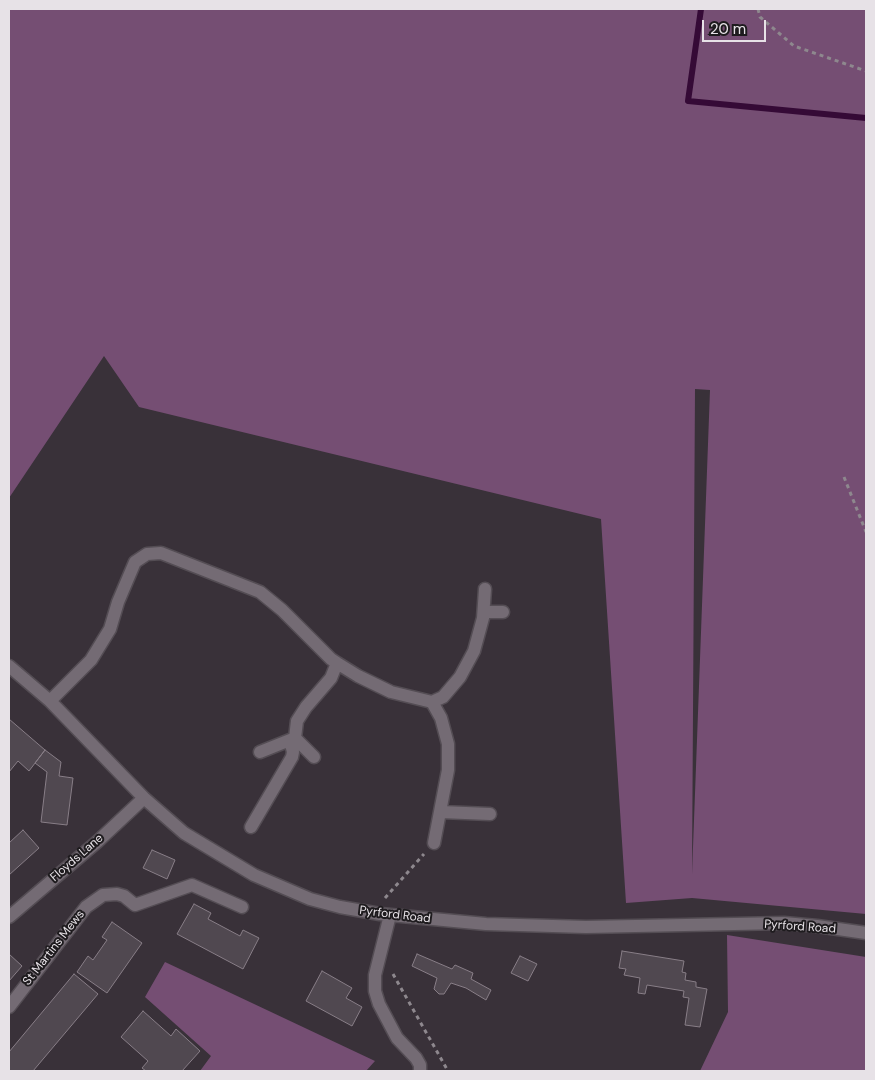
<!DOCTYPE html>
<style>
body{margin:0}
#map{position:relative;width:875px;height:1080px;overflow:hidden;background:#393139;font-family:"DM Sans",sans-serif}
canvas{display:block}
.frame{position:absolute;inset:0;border:10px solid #e7e2e7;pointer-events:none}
.scale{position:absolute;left:702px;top:20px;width:64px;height:22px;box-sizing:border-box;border:2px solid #e7e2e7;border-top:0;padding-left:6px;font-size:15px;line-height:18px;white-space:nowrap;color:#e7e2e7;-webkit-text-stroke:4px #1e1b1e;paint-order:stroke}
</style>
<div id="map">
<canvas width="875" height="1080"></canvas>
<div class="frame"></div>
<div class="scale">20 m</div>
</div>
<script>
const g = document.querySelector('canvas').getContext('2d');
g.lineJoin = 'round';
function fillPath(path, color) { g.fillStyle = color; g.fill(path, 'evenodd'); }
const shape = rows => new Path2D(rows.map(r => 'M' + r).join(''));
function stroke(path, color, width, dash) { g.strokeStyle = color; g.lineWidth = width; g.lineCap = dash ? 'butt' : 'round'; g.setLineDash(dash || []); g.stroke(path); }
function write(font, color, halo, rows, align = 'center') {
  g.font = font + ' "DM Sans",sans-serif'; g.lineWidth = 4; g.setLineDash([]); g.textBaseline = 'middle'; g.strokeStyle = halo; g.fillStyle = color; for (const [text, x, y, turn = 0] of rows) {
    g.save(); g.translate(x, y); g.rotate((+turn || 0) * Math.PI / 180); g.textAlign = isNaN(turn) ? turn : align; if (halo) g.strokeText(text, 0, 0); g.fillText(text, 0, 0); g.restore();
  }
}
const green = shape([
 [9,9,866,9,866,914,692,898,626,903,601,519,139,407,104,356,9,498],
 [695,389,710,390,692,874,692,873],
 [727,935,866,957,866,1071,700,1071,728,1012],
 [165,962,375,1061,366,1071,200,1071,211,1056,145,997]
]);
const stream = shape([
 [701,9,688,101,866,118]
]);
const building = shape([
 [9,719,45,750,29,771,18,761,9,772,9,719],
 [45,750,61,762,59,776,73,778,67,825,41,822,47,772,35,763,45,750],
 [23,830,39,848,9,875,9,843,23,830],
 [152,850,175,860,167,879,143,868,152,850],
 [194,904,211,913,208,919,240,936,243,930,259,938,243,969,177,934,194,904],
 [112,922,142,943,107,993,77,972,88,956,93,960,107,940,102,937,112,922],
 [622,951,684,961,682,972,686,973,685,980,696,982,696,987,707,989,700,1027,685,1025,689,998,683,997,684,991,647,985,645,994,638,993,640,978,624,975,626,969,619,968,622,951],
 [9,954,22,966,9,981,9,954],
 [417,954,452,969,455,965,473,973,471,979,491,990,486,1000,466,988,451,983,444,994,439,994,434,989,437,978,412,966,417,954],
 [520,956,537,964,528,981,511,973,520,956],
 [322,971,352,988,346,998,362,1007,352,1026,306,1001,322,971],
 [74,974,98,994,33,1071,9,1071,9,1052,74,974],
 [143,1011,171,1036,176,1029,200,1051,182,1071,146,1071,142,1068,148,1061,121,1037,143,1011]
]);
const path = shape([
 [758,9,760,17,794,46,866,71],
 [844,477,866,532],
 [385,898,424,854],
 [393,974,448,1071]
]);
const minor = shape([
 [484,612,503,612],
 [9,666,50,701,144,798,184,833,254,875,310,899,340,907,380,914,486,924,586,927,784,923,817,926,866,933],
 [50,701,91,660,110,629,118,602,135,562,147,554,161,553,260,592,282,610,331,659,337,663,358,676,391,692,432,702],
 [295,738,297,721,306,707,331,678,337,663],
 [260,752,295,738,314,757],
 [441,812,490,814],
 [251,827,292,757,293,752,290,740],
 [434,843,448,770,448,744,441,718,432,702,443,697,460,677,474,651,483,618,485,589],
 [390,915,375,975,375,991,379,1004,397,1038,416,1058,420,1065,420,1071],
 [9,917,97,842,144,798],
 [9,1007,86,907,103,895,117,894,124,896,135,905,192,885,242,907]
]);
const streetNames = [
 ["Floyds Lane",77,858,-41],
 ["Pyrford Road",395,915,7],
 ["Pyrford Road",800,927,4],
 ["St Martins Mews",54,948,-52]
];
fillPath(green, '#754e73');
stroke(stream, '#350a36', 6);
fillPath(building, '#504850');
stroke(building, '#887e87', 1);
stroke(minor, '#544d54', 15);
stroke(path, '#8e888e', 3, [4, 4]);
stroke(minor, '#746b74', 12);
write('12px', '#e7e2e7', '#1e1b1e', streetNames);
</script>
